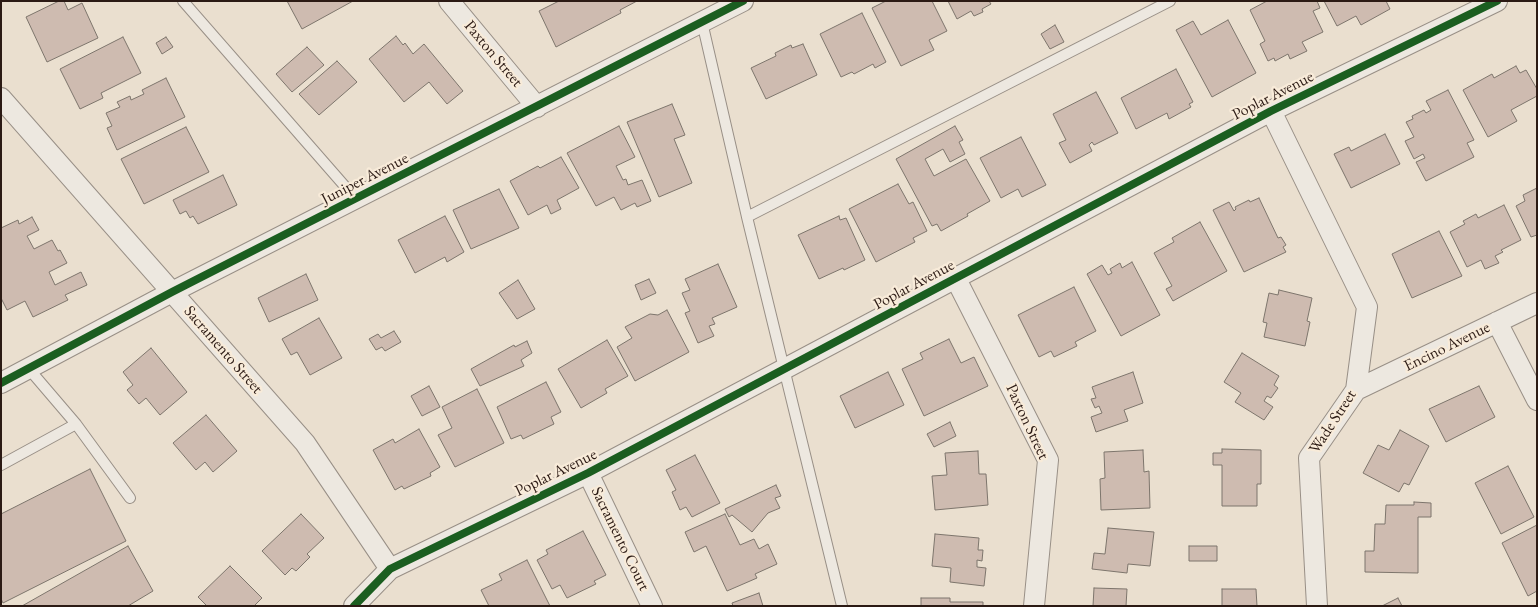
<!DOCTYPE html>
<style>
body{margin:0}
#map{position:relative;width:1538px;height:607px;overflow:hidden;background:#eadfcf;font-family:"EB Garamond",serif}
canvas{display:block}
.frame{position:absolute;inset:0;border:2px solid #2b1a14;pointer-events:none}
</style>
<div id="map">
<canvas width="1538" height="607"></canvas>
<div class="frame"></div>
</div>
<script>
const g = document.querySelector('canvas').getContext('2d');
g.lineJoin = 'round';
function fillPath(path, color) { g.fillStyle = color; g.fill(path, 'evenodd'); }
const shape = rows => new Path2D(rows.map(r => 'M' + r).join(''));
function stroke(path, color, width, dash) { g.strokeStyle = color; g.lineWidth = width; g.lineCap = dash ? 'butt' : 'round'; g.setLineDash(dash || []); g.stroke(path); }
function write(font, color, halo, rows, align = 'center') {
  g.font = font + ' "EB Garamond",serif'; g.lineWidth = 4.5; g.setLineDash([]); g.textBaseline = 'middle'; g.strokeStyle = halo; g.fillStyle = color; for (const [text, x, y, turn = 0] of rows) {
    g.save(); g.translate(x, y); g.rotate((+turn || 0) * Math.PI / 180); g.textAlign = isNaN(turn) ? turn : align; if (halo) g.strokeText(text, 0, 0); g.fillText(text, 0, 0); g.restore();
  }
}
const building = shape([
 [59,1,64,1,68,10,82,3,98,38,47,62,26,17,59,1],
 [287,1,353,1,302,29,287,1],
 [559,1,637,1,620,10,621,13,556,47,539,11,559,1],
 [886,1,932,1,947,31,929,40,934,50,901,66,872,8,886,1],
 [948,1,989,1,991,4,982,9,983,12,974,16,971,11,957,19,948,1],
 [1267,1,1317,1,1320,8,1313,11,1323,32,1302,42,1307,51,1290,59,1288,54,1275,61,1274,58,1268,61,1260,44,1265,41,1250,10,1267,1],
 [1324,1,1386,1,1390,9,1361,25,1356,16,1337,26,1324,1],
 [862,13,886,62,875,68,873,64,854,74,852,72,841,77,820,34,862,13],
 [1228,20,1256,73,1212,97,1176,30,1193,21,1201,35,1228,20],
 [1055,25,1064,42,1050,49,1041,34,1055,25],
 [396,36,403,45,405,43,413,54,424,44,463,91,447,104,429,82,404,102,369,59,396,36],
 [123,37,141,73,101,93,103,98,80,109,60,69,123,37],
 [166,37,173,47,162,54,156,43,166,37],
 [803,44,817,75,766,99,751,68,776,56,775,53,791,45,792,48,803,44],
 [307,47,324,65,292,92,276,74,307,47],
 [337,61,357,82,319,115,299,94,337,61],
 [1516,66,1520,73,1526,70,1537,89,1537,96,1511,110,1517,121,1488,137,1463,90,1492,74,1494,78,1516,66],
 [1176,69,1193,102,1189,104,1191,107,1169,119,1167,113,1136,129,1121,98,1176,69],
 [166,78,185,117,117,150,107,128,112,126,106,113,120,107,117,102,130,96,131,100,144,94,142,90,166,78],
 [1448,90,1474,140,1467,143,1474,157,1426,181,1416,162,1425,158,1423,154,1414,159,1405,141,1414,137,1406,122,1413,119,1412,116,1424,110,1426,113,1431,110,1426,101,1448,90],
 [1096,92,1118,133,1094,145,1092,142,1089,145,1092,151,1070,163,1059,143,1066,140,1053,114,1096,92],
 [672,104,685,135,674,139,692,183,659,197,627,122,672,104],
 [619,126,635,157,616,166,623,180,626,179,628,185,642,180,651,201,637,207,635,203,621,210,614,197,596,206,567,153,619,126],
 [955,126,963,140,959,142,965,154,950,162,943,149,925,159,934,176,966,159,990,201,967,214,968,216,941,231,937,224,932,226,896,159,955,126],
 [186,127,209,172,144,204,121,159,186,127],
 [1385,134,1400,164,1351,188,1334,154,1349,147,1351,151,1385,134],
 [1021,137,1046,185,1022,197,1018,189,1001,198,980,158,1021,137],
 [561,157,579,188,557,200,561,209,551,214,547,205,528,215,510,181,538,166,540,168,561,157],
 [223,175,237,205,198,224,193,216,190,218,186,211,180,214,173,200,223,175],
 [898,184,909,204,913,202,927,231,913,238,915,242,876,262,849,209,898,184],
 [1537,188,1537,235,1531,237,1516,206,1525,201,1523,195,1537,188],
 [499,189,519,228,471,249,453,210,499,189],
 [1259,198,1278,238,1281,237,1286,245,1283,247,1286,252,1244,272,1213,210,1229,202,1234,211,1236,209,1235,207,1249,200,1250,202,1259,198],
 [1504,205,1521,240,1501,250,1503,252,1495,256,1499,263,1485,269,1481,260,1467,267,1450,232,1465,224,1463,221,1476,214,1478,218,1504,205],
 [445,216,464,252,447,262,445,257,415,273,398,240,445,216],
 [839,216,840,220,846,218,865,260,844,270,843,268,819,279,798,235,839,216],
 [32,217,39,230,27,236,34,249,52,240,58,251,60,250,67,263,49,272,55,285,81,272,87,285,65,295,68,300,33,317,25,301,7,310,1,298,1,228,18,220,19,224,32,217],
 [1200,222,1227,271,1173,301,1166,289,1172,286,1154,253,1174,242,1172,238,1200,222],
 [1439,231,1462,276,1412,298,1392,254,1439,231],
 [1132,262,1160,315,1121,336,1087,274,1102,265,1108,275,1112,273,1110,269,1120,263,1122,268,1132,262],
 [718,264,737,307,712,318,715,324,709,326,714,336,698,343,685,313,690,311,682,293,690,290,685,279,718,264],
 [306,274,318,300,269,322,258,298,306,274],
 [649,279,656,293,641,300,635,285,649,279],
 [518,280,535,309,517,319,499,293,518,280],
 [1074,287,1096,331,1075,342,1077,346,1054,357,1051,351,1039,357,1018,315,1074,287],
 [1279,290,1312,298,1307,321,1310,322,1305,346,1264,337,1267,323,1263,322,1269,293,1278,295,1279,290],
 [667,310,689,352,635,381,617,347,632,338,625,327,650,314,658,315,667,310],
 [319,318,342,358,310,375,297,352,291,355,282,339,319,318],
 [394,331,401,342,385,351,382,347,376,350,369,339,378,334,381,338,394,331],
 [949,339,961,363,974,357,988,386,924,416,902,369,923,359,920,353,949,339],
 [607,340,628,376,605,389,607,393,581,408,558,369,607,340],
 [527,341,532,353,521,360,524,366,480,386,471,369,514,345,515,347,527,341],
 [151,348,187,392,160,415,146,398,139,404,127,390,133,385,123,372,151,348],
 [1242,353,1279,376,1274,385,1278,388,1271,398,1267,396,1264,401,1273,407,1264,420,1235,402,1241,393,1224,382,1242,353],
 [888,372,904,405,855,428,840,396,888,372],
 [1133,372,1143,403,1124,410,1128,421,1096,432,1091,417,1102,413,1099,406,1095,408,1091,399,1096,398,1092,387,1133,372],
 [546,382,561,412,551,417,554,424,523,439,521,435,511,439,497,407,546,382],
 [429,386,440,407,422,416,411,396,429,386],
 [1479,386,1495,417,1446,442,1429,409,1479,386],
 [477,389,504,443,455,467,438,435,452,428,442,407,477,389],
 [206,415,237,451,213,472,205,462,196,470,173,443,206,415],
 [950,422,956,436,934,447,927,434,950,422],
 [419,429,440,467,430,473,431,476,404,489,402,486,395,490,373,450,393,439,395,443,419,429],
 [1400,430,1429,446,1409,485,1404,483,1399,492,1363,473,1378,445,1389,450,1400,430],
 [1222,449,1261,450,1261,484,1257,484,1257,506,1222,506,1222,465,1213,465,1213,453,1222,453,1222,449],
 [1143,450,1144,472,1149,471,1150,508,1101,510,1100,479,1105,478,1104,452,1143,450],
 [978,451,979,474,986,474,988,505,935,510,932,476,947,475,945,453,978,451],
 [695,455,720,503,692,517,686,507,680,510,672,492,676,490,666,470,695,455],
 [1508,466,1534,517,1501,534,1475,483,1508,466],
 [90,469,126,541,3,603,1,599,1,514,90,469],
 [776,485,781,496,775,498,780,508,768,513,752,532,732,515,729,517,725,509,776,485],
 [1414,502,1431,503,1431,517,1418,517,1418,573,1365,572,1365,551,1374,551,1375,524,1385,524,1386,505,1414,505,1414,502],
 [301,514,324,538,307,554,310,557,296,571,292,568,285,575,262,551,301,514],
 [725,514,740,545,754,539,759,549,768,544,777,564,755,574,757,578,727,591,706,546,694,552,685,532,725,514],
 [1537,525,1537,591,1528,596,1502,543,1537,525],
 [1108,528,1154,532,1150,566,1128,564,1127,573,1092,569,1094,553,1105,554,1108,528],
 [583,531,606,575,594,581,596,584,567,598,560,585,552,589,537,560,548,554,546,550,583,531],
 [935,534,979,538,978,550,983,550,982,561,977,560,977,567,986,568,984,586,950,582,951,568,932,566,935,534],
 [128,546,153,591,128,606,22,606,128,546],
 [1189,546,1217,546,1217,561,1189,561,1189,546],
 [527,560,550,606,489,606,481,590,502,580,499,574,527,560],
 [230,566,262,598,254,606,207,606,198,597,230,566],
 [1094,588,1127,589,1126,606,1093,606,1094,588],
 [1222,589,1256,589,1257,606,1222,606,1222,589],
 [759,593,763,606,733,606,732,603,759,593],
 [921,598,950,598,950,602,983,602,983,606,921,606,921,598],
 [1398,598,1402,606,1382,606,1398,598]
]);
const lane = shape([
 [183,1,356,199],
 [702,22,747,217,1170,1],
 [747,217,842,606],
 [76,424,130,498],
 [1,465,76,424,29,369]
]);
const street = shape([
 [449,1,537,107],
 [1,98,305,443,390,569],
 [1271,111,1367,307,1356,390,1309,458,1317,606],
 [956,279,1048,460,1034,606],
 [1497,322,1537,400],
 [1,383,172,292,743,1],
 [1356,390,1537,303],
 [588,473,652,606],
 [354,606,390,569,588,473,1271,111,1497,1]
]);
const cycleway = shape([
 [1,383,172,292,743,1],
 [354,606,390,569,588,473,1271,111,1497,1]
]);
const streetNames = [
 ["Paxton Street",493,54,50],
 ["Poplar Avenue",1273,96,-27],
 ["Juniper Avenue",365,179,-27],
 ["Poplar Avenue",914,285,-28],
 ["Encino Avenue",1447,347,-26],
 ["Sacramento Street",223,350,49],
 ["Paxton Street",1027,422,65],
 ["Wade Street",1333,422,-57],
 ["Poplar Avenue",556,473,-26],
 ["Sacramento Court",620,539,64]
];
fillPath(building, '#cebbb0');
stroke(building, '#7d756c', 1);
stroke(lane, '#988f86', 12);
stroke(street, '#988f86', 22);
stroke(lane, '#ede8e0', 10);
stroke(street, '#ede8e0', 20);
stroke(cycleway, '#1b5e20', 8);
write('16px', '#2b1a14', '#f8ebd9', streetNames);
</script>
